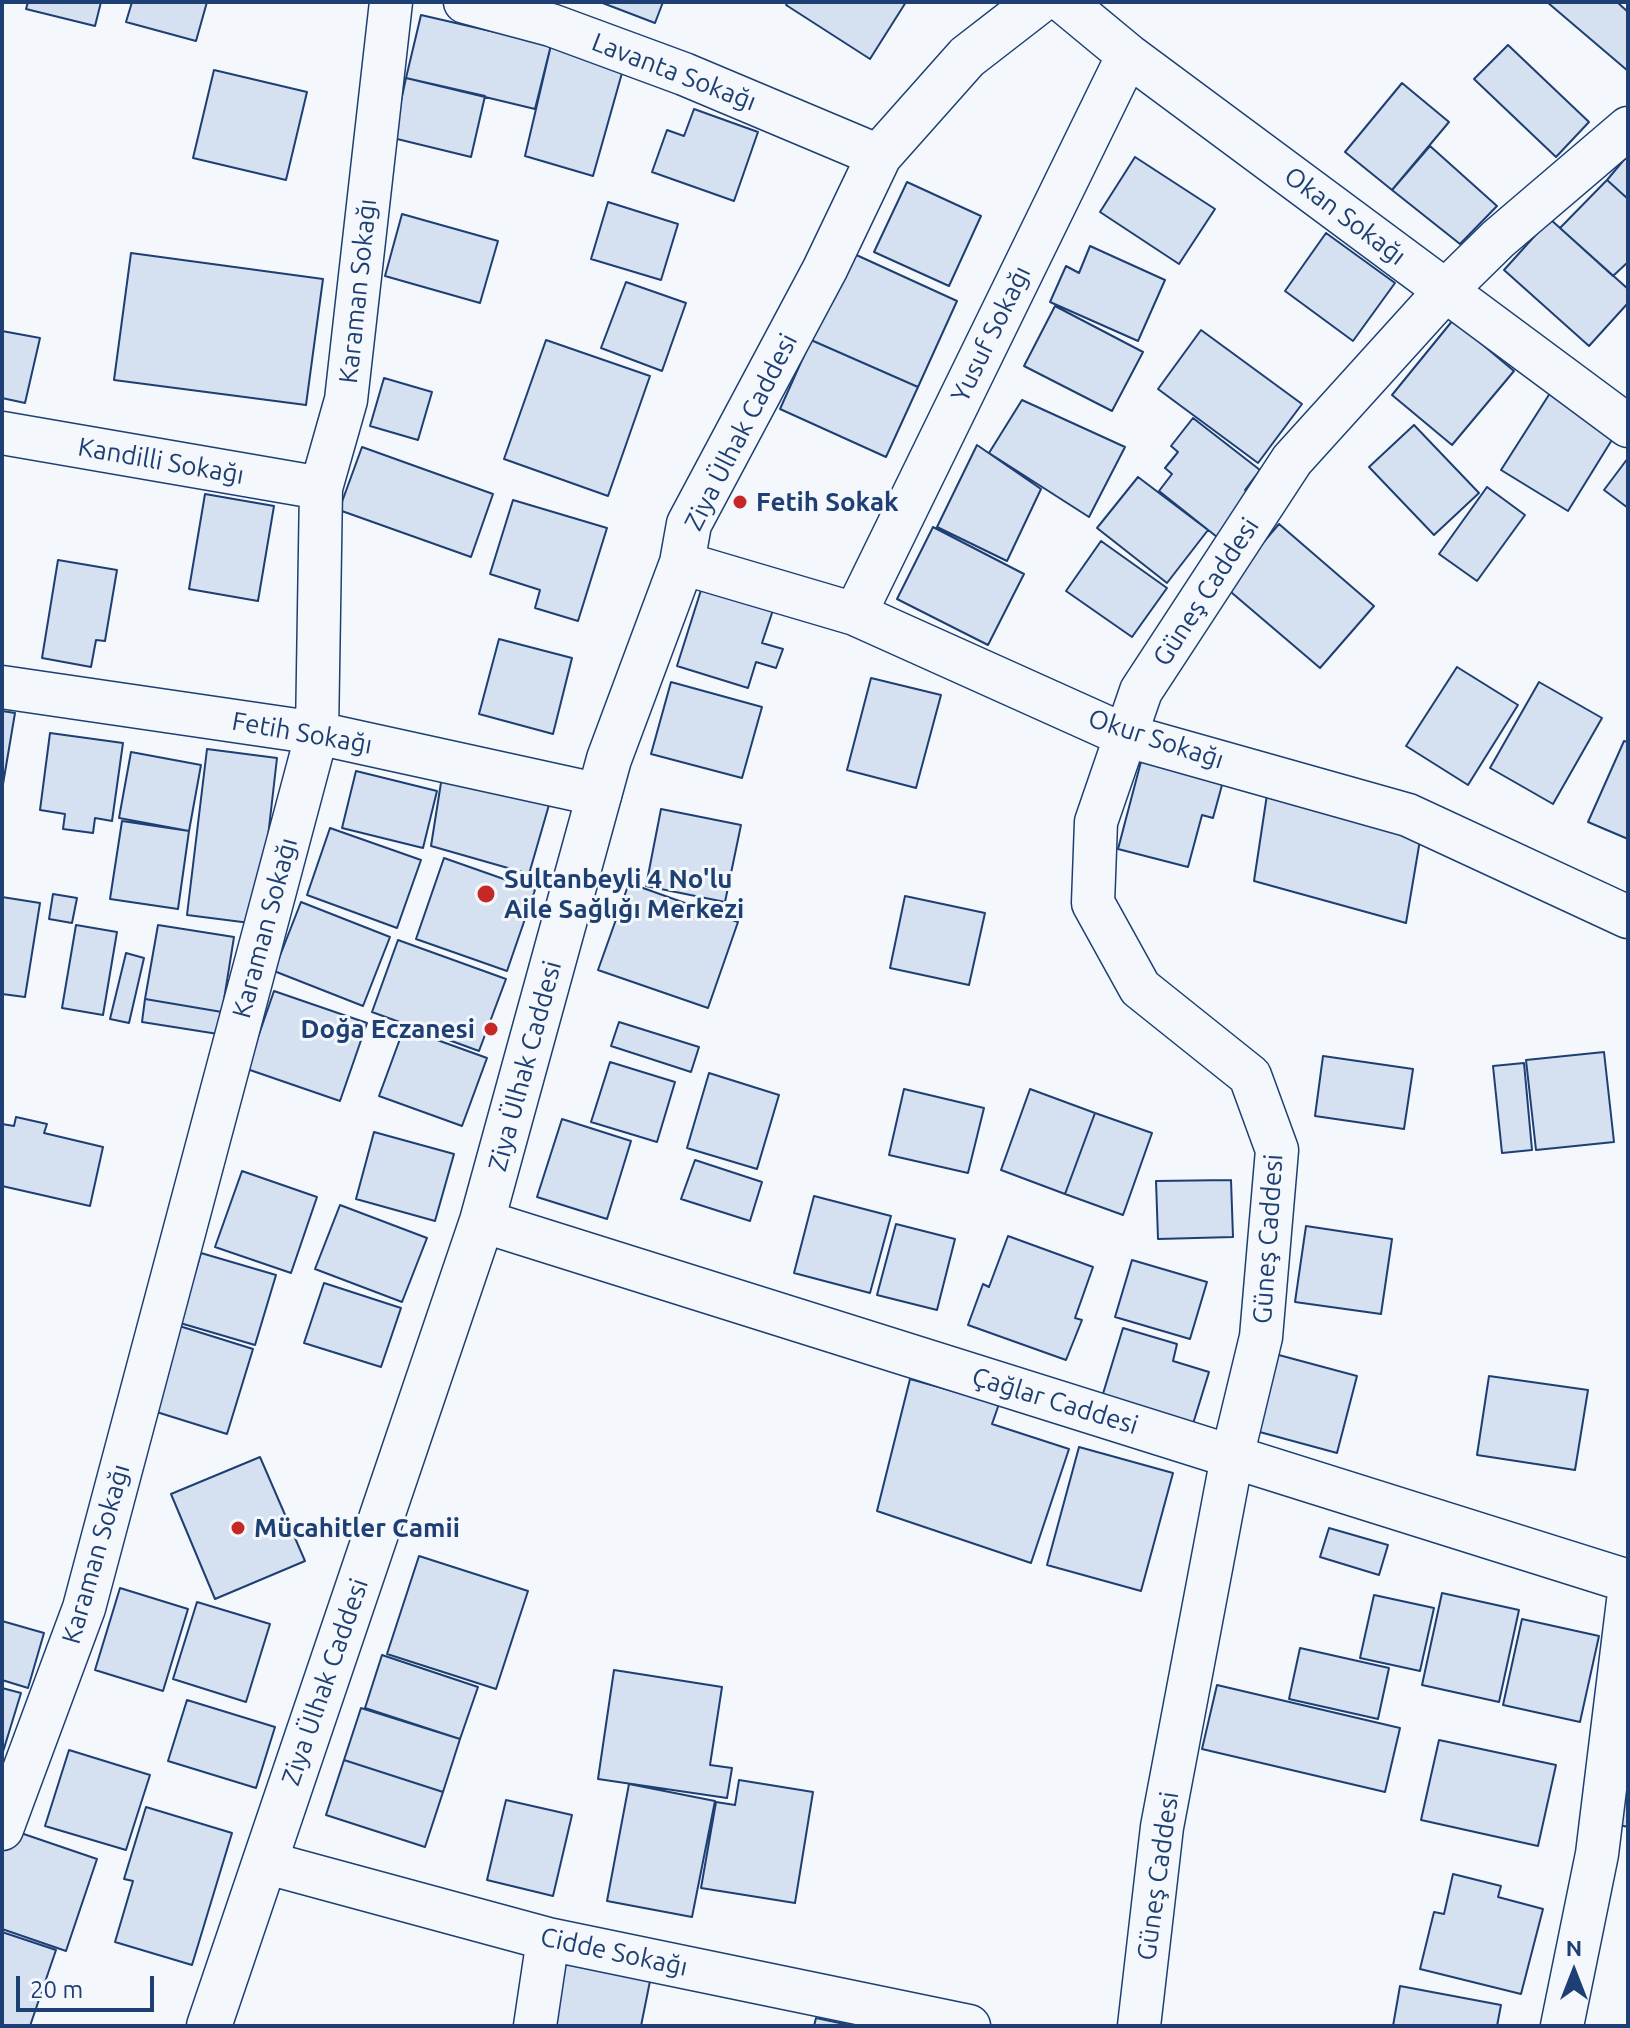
<!DOCTYPE html>
<meta charset="utf-8">
<style>
body{margin:0}
#map{position:relative;width:1630px;height:2028px;overflow:hidden;background:#f4f7fb;font-family:Ubuntu,sans-serif}
canvas{display:block}
.frame{position:absolute;inset:0;border:4px solid #1d3f73;pointer-events:none}
.north{position:absolute;left:1534px;top:1932px;width:80px;height:80px;-webkit-text-stroke:6px #f4f7fb;paint-order:stroke;rotate:0deg;font-size:22px;font-weight:700;line-height:32px;text-align:center;color:#1d3f73}
.north::after{content:'';display:block;margin:auto;width:28px;height:36px;background:#1d3f73;clip-path:polygon(50% 0,100% 100%,50% 72%,0 100%)}
.scale{position:absolute;left:16px;top:1976px;width:138px;height:36px;box-sizing:border-box;border:4px solid #1d3f73;border-top:0;padding-left:10px;font-size:24px;line-height:28px;white-space:nowrap;color:#1d3f73;-webkit-text-stroke:6px #f4f7fb;paint-order:stroke}
</style>
<div id="map">
<canvas width="1630" height="2028"></canvas>
<div class="frame"></div>
<div class="north">N</div>
<div class="scale">20 m</div>
</div>
<script>
const g = document.querySelector('canvas').getContext('2d');
g.lineJoin = 'round';
function fillPath(path, color) { g.fillStyle = color; g.fill(path, 'evenodd'); }
const shape = rows => new Path2D(rows.map(r => 'M' + r).join(''));
function stroke(path, color, width, dash) { g.strokeStyle = color; g.lineWidth = width; g.lineCap = dash ? 'butt' : 'round'; g.setLineDash(dash || []); g.stroke(path); }
function write(font, color, halo, rows, align = 'center') {
  g.font = font + ' Ubuntu,sans-serif'; g.lineWidth = 6; g.setLineDash([]); g.textBaseline = 'middle'; g.strokeStyle = halo; g.fillStyle = color; for (const [text, x, y, turn = 0] of rows) {
    g.save(); g.translate(x, y); g.rotate((+turn || 0) * Math.PI / 180); g.textAlign = isNaN(turn) ? turn : align; if (halo) g.strokeText(text, 0, 0); g.fillText(text, 0, 0); g.restore();
  }
}
const building = shape([
 [28,2,101,2,95,26,26,9,28,2],
 [132,2,207,2,196,41,126,22,132,2],
 [600,2,663,2,655,23,600,2],
 [788,2,906,2,870,59,786,5,788,2],
 [1547,2,1617,2,1628,12,1628,71,1547,2],
 [421,15,551,45,535,109,406,78,421,15],
 [551,45,622,73,593,176,525,156,551,45],
 [1508,45,1589,122,1556,157,1474,79,1508,45],
 [214,70,307,92,286,180,193,158,214,70],
 [406,78,485,96,471,157,393,138,406,78],
 [1402,83,1449,122,1392,190,1345,152,1402,83],
 [694,109,758,132,734,201,652,172,667,130,684,136,694,109],
 [1430,146,1497,206,1460,244,1392,190,1430,146],
 [1628,155,1628,199,1607,180,1628,155],
 [1135,157,1215,209,1179,264,1100,212,1135,157],
 [1607,180,1628,199,1628,262,1613,276,1560,228,1607,180],
 [907,182,981,216,949,286,874,252,907,182],
 [608,202,678,224,661,280,591,259,608,202],
 [402,214,498,241,480,303,385,276,402,214],
 [1550,219,1628,289,1628,303,1589,346,1504,270,1550,219],
 [1326,233,1395,283,1353,341,1285,291,1326,233],
 [1090,246,1165,280,1138,341,1050,302,1066,266,1079,273,1090,246],
 [131,253,323,279,306,405,114,380,131,253],
 [852,253,957,301,918,387,811,340,852,253],
 [626,282,686,303,662,371,601,348,626,282],
 [1055,306,1143,352,1112,411,1024,366,1055,306],
 [1453,320,1514,371,1452,445,1392,395,1453,320],
 [1201,330,1302,404,1258,463,1158,389,1201,330],
 [2,331,40,338,25,403,2,398,2,331],
 [546,340,650,376,608,496,504,459,546,340],
 [811,340,918,387,886,457,780,409,811,340],
 [384,378,432,392,418,440,370,426,384,378],
 [1552,390,1618,430,1568,511,1501,470,1552,390],
 [1022,400,1125,447,1089,517,989,453,1022,400],
 [1193,418,1260,470,1245,490,1251,495,1217,537,1159,491,1172,474,1165,468,1178,452,1171,446,1193,418],
 [1414,425,1479,493,1434,535,1369,467,1414,425],
 [977,445,1041,489,1007,561,937,527,977,445],
 [362,447,493,494,471,557,339,510,362,447],
 [1628,458,1628,508,1604,490,1628,458],
 [1138,477,1208,530,1167,583,1097,528,1138,477],
 [1487,487,1525,515,1477,581,1439,554,1487,487],
 [205,494,274,506,258,601,189,589,205,494],
 [513,500,607,528,578,621,535,608,540,590,490,574,513,500],
 [1279,524,1374,606,1320,668,1225,587,1279,524],
 [933,527,1024,574,988,645,897,599,933,527],
 [1101,541,1167,588,1132,637,1066,591,1101,541],
 [58,560,117,570,105,641,96,640,91,667,42,658,58,560],
 [702,587,773,610,762,643,783,649,776,668,756,662,748,688,677,666,702,587],
 [499,639,572,658,553,734,479,714,499,639],
 [1457,667,1518,705,1468,785,1406,746,1457,667],
 [871,678,941,695,916,788,847,770,871,678],
 [671,682,762,707,742,778,651,754,671,682],
 [1539,682,1602,718,1553,804,1490,768,1539,682],
 [2,711,15,713,2,790,2,711],
 [50,733,123,743,112,821,95,818,93,833,63,829,65,814,40,810,50,733],
 [1624,741,1628,742,1628,839,1588,822,1624,741],
 [207,749,277,758,258,924,187,915,207,749],
 [131,752,201,765,189,831,119,818,131,752],
 [1143,754,1225,774,1213,818,1202,815,1188,867,1118,849,1143,754],
 [443,770,551,798,529,874,431,846,443,770],
 [356,771,437,791,423,848,342,828,356,771],
 [1268,788,1421,834,1406,923,1254,881,1268,788],
 [661,809,741,825,725,902,646,886,661,809],
 [122,821,189,831,178,909,110,899,122,821],
 [330,828,421,860,397,928,307,895,330,828],
 [444,858,535,890,507,971,416,939,444,858],
 [629,883,738,922,708,1008,598,970,629,883],
 [53,894,77,898,72,923,49,919,53,894],
 [905,896,985,913,969,985,890,968,905,896],
 [2,897,40,903,25,997,2,994,2,897],
 [301,902,390,937,363,1006,274,971,301,902],
 [76,925,117,932,103,1015,62,1008,76,925],
 [158,925,234,937,222,1012,145,999,158,925],
 [398,940,506,979,479,1051,372,1012,398,940],
 [126,953,144,958,129,1023,110,1019,126,953],
 [274,991,367,1023,340,1101,247,1069,274,991],
 [145,999,222,1012,218,1034,142,1022,145,999],
 [619,1022,699,1047,691,1072,611,1046,619,1022],
 [404,1028,487,1058,462,1126,379,1096,404,1028],
 [1604,1052,1614,1142,1536,1150,1526,1060,1604,1052],
 [1323,1056,1413,1069,1404,1129,1315,1116,1323,1056],
 [610,1062,675,1082,657,1142,591,1122,610,1062],
 [1524,1063,1532,1150,1502,1153,1493,1066,1524,1063],
 [709,1073,779,1095,757,1169,687,1148,709,1073],
 [904,1089,984,1108,968,1173,889,1155,904,1089],
 [1030,1089,1095,1113,1065,1194,1001,1170,1030,1089],
 [1095,1113,1152,1133,1123,1215,1065,1194,1095,1113],
 [16,1117,47,1124,44,1133,103,1147,90,1206,2,1186,2,1124,14,1126,16,1117],
 [562,1119,631,1141,607,1219,537,1197,562,1119],
 [374,1132,454,1154,435,1221,356,1199,374,1132],
 [695,1160,762,1182,750,1221,681,1199,695,1160],
 [242,1171,317,1197,291,1273,215,1247,242,1171],
 [1231,1180,1233,1237,1158,1239,1156,1181,1231,1180],
 [814,1196,891,1216,870,1293,794,1273,814,1196],
 [340,1205,427,1238,402,1302,315,1269,340,1205],
 [896,1224,955,1239,937,1310,877,1295,896,1224],
 [1306,1226,1392,1239,1381,1314,1295,1302,1306,1226],
 [1008,1236,1093,1267,1075,1318,1082,1320,1066,1360,968,1325,983,1284,989,1287,1008,1236],
 [201,1253,276,1275,255,1345,180,1323,201,1253],
 [1132,1260,1207,1282,1190,1339,1115,1317,1132,1260],
 [324,1283,401,1308,381,1367,304,1343,324,1283],
 [173,1324,253,1349,227,1434,147,1409,173,1324],
 [1123,1328,1177,1344,1173,1361,1209,1372,1193,1424,1102,1397,1123,1328],
 [1275,1354,1357,1376,1337,1453,1256,1431,1275,1354],
 [1489,1376,1588,1390,1575,1470,1477,1455,1489,1376],
 [910,1379,999,1404,992,1424,1069,1449,1031,1563,877,1511,910,1379],
 [1079,1447,1173,1473,1141,1591,1047,1565,1079,1447],
 [260,1457,305,1561,215,1599,171,1494,260,1457],
 [1329,1528,1388,1545,1379,1575,1320,1557,1329,1528],
 [419,1556,528,1591,496,1689,387,1654,419,1556],
 [120,1588,188,1609,163,1691,95,1670,120,1588],
 [1442,1593,1519,1610,1499,1702,1422,1685,1442,1593],
 [1374,1595,1434,1608,1420,1671,1360,1658,1374,1595],
 [197,1602,270,1624,246,1702,173,1679,197,1602],
 [1522,1619,1599,1636,1580,1722,1503,1705,1522,1619],
 [2,1621,44,1633,28,1688,2,1680,2,1621],
 [1300,1648,1389,1668,1378,1719,1289,1699,1300,1648],
 [382,1655,478,1687,460,1739,365,1708,382,1655],
 [614,1670,722,1687,710,1765,732,1768,727,1798,598,1779,614,1670],
 [1217,1685,1400,1728,1385,1792,1202,1749,1217,1685],
 [2,1688,21,1693,2,1755,2,1688],
 [187,1700,275,1727,256,1788,168,1761,187,1700],
 [361,1708,460,1739,443,1792,344,1760,361,1708],
 [1439,1740,1556,1765,1538,1846,1421,1820,1439,1740],
 [69,1750,150,1775,126,1850,45,1826,69,1750],
 [344,1760,443,1792,425,1847,326,1815,344,1760],
 [1628,1764,1628,1827,1615,1824,1628,1764],
 [739,1780,813,1792,795,1903,701,1888,716,1802,735,1805,739,1780],
 [629,1784,715,1801,692,1917,607,1901,629,1784],
 [506,1800,572,1815,553,1896,487,1880,506,1800],
 [146,1807,232,1833,192,1965,115,1942,133,1881,124,1879,146,1807],
 [9,1829,97,1859,66,1951,2,1929,2,1849,9,1829],
 [1453,1874,1501,1886,1498,1897,1543,1909,1521,1994,1420,1969,1434,1912,1444,1914,1453,1874],
 [2,1932,56,1950,30,2026,2,2026,2,1932],
 [569,1949,653,1966,641,2026,553,2026,569,1949],
 [1400,1986,1501,2005,1497,2026,1393,2026,1400,1986],
 [816,2018,854,2026,814,2026,816,2018]
]);
const minor = shape([
 [465,2,551,25,684,74,879,156],
 [1064,2,1128,55,1628,426],
 [2,433,321,488],
 [682,563,855,614,1124,735,1408,815,1628,917],
 [855,614,1128,55],
 [2,687,317,733,600,795],
 [482,1221,1628,1581],
 [2,1829,84,1608,317,733,321,488,346,400,391,2],
 [264,1862,548,1939,969,2026],
 [535,2026,548,1939],
 [1139,2026,1162,1827,1232,1457,1261,1337,1277,1150,1250,1076,1140,988,1093,903,1096,822,1141,691,1292,460,1445,291,1498,239,1628,128],
 [1562,2026,1597,1854,1628,1601]
]);
const tertiary = shape([
 [209,2026,482,1221,609,759,682,563,689,524,825,269,879,156,967,57,1038,2]
]);
const markers = [
 [740,502,8,"#c62828"],
 [486,894,10,"#c62828"],
 [491,1029,8,"#c62828"],
 [238,1528,8,"#c62828"]
];
const streetNames = [
 ["Lavanta Sokağı",674,72,21],
 ["Okan Sokağı",1345,216,37],
 ["Karaman Sokağı",358,291,-84],
 ["Yusuf Sokağı",991,334,-64],
 ["Ziya Ülhak Caddesi",741,432,-63],
 ["Kandilli Sokağı",161,461,10],
 ["Güneş Caddesi",1206,592,-57],
 ["Fetih Sokağı",302,733,10],
 ["Okur Sokağı",1156,739,18],
 ["Karaman Sokağı",265,928,-75],
 ["Ziya Ülhak Caddesi",525,1066,-75],
 ["Güneş Caddesi",1268,1239,-86],
 ["Çağlar Caddesi",1055,1401,17],
 ["Karaman Sokağı",96,1554,-74],
 ["Ziya Ülhak Caddesi",325,1682,-71],
 ["Güneş Caddesi",1158,1876,-82],
 ["Cidde Sokağı",614,1952,12]
];
const poiNames = [
 ["Fetih Sokak",756,502],
 ["Sultanbeyli 4 No'lu",504,879],
 ["Aile Sağlığı Merkezi",504,909],
 ["Doğa Eczanesi",475,1029,"right"],
 ["Mücahitler Camii",254,1528]
];
fillPath(building, '#d5e0f0');
stroke(building, '#1d3f73', 2);
stroke(minor, '#1d3f73', 45);
stroke(tertiary, '#1d3f73', 47);
stroke(minor, '#f4f7fb', 42);
stroke(tertiary, '#f4f7fb', 44);
for (const [x, y, r, color] of markers) { const dot = new Path2D(); dot.arc(x, y, r, 0, 2 * Math.PI); g.fillStyle = color; g.fill(dot); stroke(dot, '#f4f7fb', 3); }
write('26px', '#1d3f73', '#f4f7fb', streetNames);
write('bold 26px', '#1d3f73', '#f4f7fb', poiNames, 'left');
</script>
